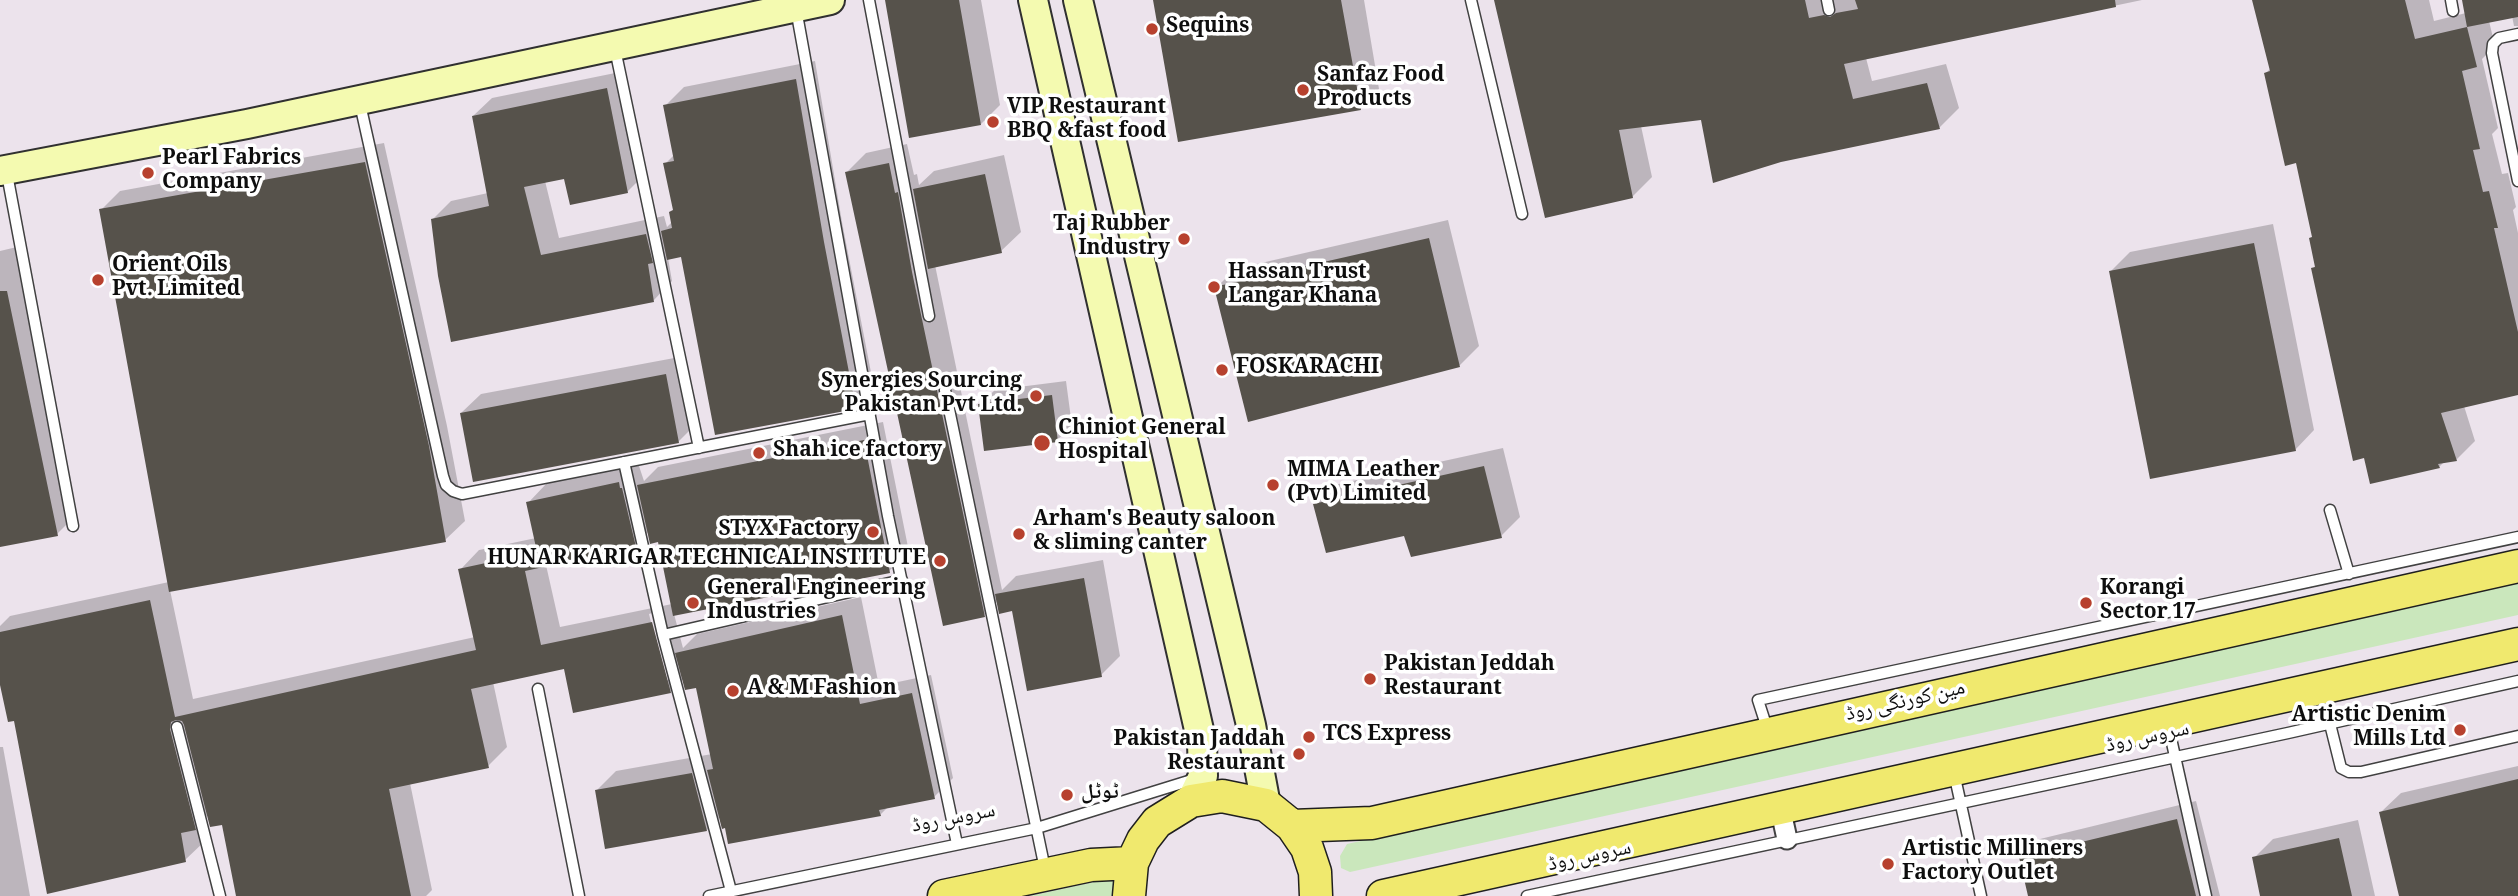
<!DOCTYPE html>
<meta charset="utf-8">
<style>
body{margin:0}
canvas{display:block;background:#fefef1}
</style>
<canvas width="2518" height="896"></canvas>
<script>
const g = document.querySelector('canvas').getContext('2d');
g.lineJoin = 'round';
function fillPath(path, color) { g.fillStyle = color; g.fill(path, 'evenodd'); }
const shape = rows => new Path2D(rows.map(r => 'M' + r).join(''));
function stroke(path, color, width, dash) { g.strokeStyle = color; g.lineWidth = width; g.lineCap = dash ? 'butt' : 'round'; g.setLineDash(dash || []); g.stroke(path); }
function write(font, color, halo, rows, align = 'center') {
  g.font = font + ' Georgia,"Noto Naskh Arabic",serif'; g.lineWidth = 7; g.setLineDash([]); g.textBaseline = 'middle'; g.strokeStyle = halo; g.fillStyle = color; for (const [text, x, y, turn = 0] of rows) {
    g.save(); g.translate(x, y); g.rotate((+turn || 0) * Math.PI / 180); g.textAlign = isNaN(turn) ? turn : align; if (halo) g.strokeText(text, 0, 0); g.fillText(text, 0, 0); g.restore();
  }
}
const industrial = shape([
 [0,0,2518,0,2518,896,0,896]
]);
const green = shape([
 [2518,583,2518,615,1350,872,1341,868,1340,856,1347,844],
 [1108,879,1113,880,1117,896,1029,896]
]);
const shadow = shape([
 [887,0,981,0,1000,105,981,124],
 [1155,0,1364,0,1379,89,1360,109],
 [1496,0,2142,0,1866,58,1872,81,1946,64,1959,108,1940,127,1780,160,1702,118,1641,126,1652,177,1632,197],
 [2254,0,2429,0,2434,21,2466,13,2464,0,2518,0,2518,26,2514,26,2512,16,2489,21,2495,46,2482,59,2498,128,2492,134,2502,174,2508,173,2516,207,2513,210,2518,233,2518,394,2464,406,2475,441,2456,460,2444,462,2439,467,2313,269,2316,265,2314,235,2297,161,2266,73,2271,68],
 [815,61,842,222,874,388,855,407,683,255,668,258,672,281,654,300,433,219,451,201,488,193,473,116,492,98,625,71,646,173,627,192,566,177,545,181,559,238,664,216,667,227,672,222,675,209,665,164,675,154,665,106,684,87],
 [384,143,447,426,465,521,445,540,170,590,193,699,475,637,460,570,479,550,536,538,528,503,547,483,638,463,644,481,658,467,883,422,909,552,889,571,674,614,683,648,697,634,861,597,879,686,931,675,953,778,934,797,888,807,880,815,727,826,721,816,707,830,597,790,616,771,712,754,697,686,684,678,670,692,565,667,493,682,507,747,488,766,410,783,432,890,426,896,238,896,223,822,209,814,201,822,205,841,185,860,15,719,0,676,0,626,10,616,169,582,101,210,120,191],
 [649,531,659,540,672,604,560,627,546,565,635,546],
 [652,613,669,680,665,680,649,614],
 [907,144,914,175,917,174,919,185,934,171,1004,155,1021,232,1001,251,935,265,1002,590,1016,576,1103,560,1120,656,1101,675,1014,609,998,601,984,615,846,173,866,153],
 [1448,220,1479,346,1460,365,1249,420,1216,288,1235,269],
 [2273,224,2314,430,2295,450,2111,271,2130,252],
 [21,246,76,515,57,534,0,546,0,251],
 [685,356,698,422,678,442,461,413,481,394],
 [1066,381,1072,426,1057,440,980,404,995,390],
 [1503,448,1520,517,1501,536,1405,534,1315,504,1334,485],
 [0,747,3,747,30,896,0,896],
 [2518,766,2518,896,2401,896,2381,812,2401,793],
 [2196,801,2220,896,2030,896,2021,858,2040,839],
 [2358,820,2375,896,2262,896,2254,858,2273,839]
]);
const building = shape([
 [885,0,959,0,981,125,909,138],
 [1153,0,1341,0,1361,110,1178,142],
 [1494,0,1805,0,1809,18,1824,15,1830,17,1836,13,1858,9,1855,0,2115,0,2116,7,1844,64,1853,99,1927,83,1940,129,1781,162,1713,183,1701,120,1619,130,1633,198,1545,218],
 [2252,0,2405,0,2415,39,2467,27,2477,67,2462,71,2480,149,2473,150,2483,192,2489,191,2498,228,2494,228,2518,332,2518,395,2441,413,2457,461,2438,464,2440,468,2370,484,2364,458,2353,461,2311,268,2315,267,2309,238,2312,237,2296,163,2285,166,2264,73,2270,71],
 [2462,0,2518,0,2518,17,2467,27],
 [796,79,824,242,856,409,715,435,681,257,667,260,661,231,672,228,669,212,673,210,663,163,674,161,663,105],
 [607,88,628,193,570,205,564,179,524,187,541,255,646,234,653,263,648,264,654,302,451,342,438,276,431,219,489,206,472,116],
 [365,162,429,446,446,542,169,592,99,209],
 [889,163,895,193,898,192,912,272,985,617,943,626,845,172],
 [985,174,1002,253,928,269,913,189],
 [1429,238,1460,367,1248,422,1214,287],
 [2254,243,2296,451,2150,479,2109,271],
 [0,291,7,291,58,536,0,547],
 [666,374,679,443,473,482,460,413],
 [1052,395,1058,442,984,451,978,404],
 [864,440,890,573,673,616,658,542,650,544,637,485],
 [1484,466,1502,538,1411,557,1404,536,1326,553,1313,504],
 [619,482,620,488,622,488,636,547,525,571,541,645,652,622,671,693,573,713,564,669,471,689,489,768,389,789,411,896,236,896,222,825,210,827,184,725,182,721,176,720,171,722,170,729,196,830,181,833,186,862,47,894,14,721,8,722,0,685,0,632,150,600,175,717,476,650,458,569,537,552,526,502],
 [1084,578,1102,677,1027,691,1012,611,999,614,995,594],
 [842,615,860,704,912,693,935,799,879,810,881,816,728,844,725,828,722,829,707,770,713,769,696,688,685,690,675,653],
 [692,773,707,831,605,849,595,790],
 [2518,779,2518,896,2399,896,2379,812],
 [2177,819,2196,896,2028,896,2019,857],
 [2339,838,2352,896,2260,896,2252,857]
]);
const lane = shape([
 [869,0,929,316],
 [1471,0,1522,214],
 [1827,0,1829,10],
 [2451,0,2453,11],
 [796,9,888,516,957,844],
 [2518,34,2499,38,2493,44,2492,53,2518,181],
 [615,49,699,448],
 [360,104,443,476,446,485,453,491,462,494,870,414],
 [7,174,73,526],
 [945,390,1045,869],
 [624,462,663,635,731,891],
 [2330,510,2349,574],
 [663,635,902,580],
 [538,689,579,896],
 [2330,724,2341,768,2349,772,2361,772,2518,736],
 [2168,725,2206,896],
 [177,727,220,896],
 [1768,731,1758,700,2518,537],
 [1954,773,1981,896],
 [709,896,1037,828,1195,779],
 [1527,896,2288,733,2518,681]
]);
const street = shape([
 [1780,807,1787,839]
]);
const secondary = shape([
 [1033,0,1202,743,1203,776,1191,801],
 [1078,0,1251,725,1266,805],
 [0,171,247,124,830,0]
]);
const primary = shape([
 [1292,826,1372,823,2518,566],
 [944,896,1091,865,1132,863],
 [1129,896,1132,863,1143,840,1157,822,1191,801,1222,796,1266,805,1292,826,1307,848,1315,872,1316,896],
 [1383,896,2518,644]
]);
const markers = [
 [1152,29,7,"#b7412e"],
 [1303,90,7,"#b7412e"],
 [993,122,7,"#b7412e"],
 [148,173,7,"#b7412e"],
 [1184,239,7,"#b7412e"],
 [98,280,7,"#b7412e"],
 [1214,287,7,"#b7412e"],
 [1222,370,7,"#b7412e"],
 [1036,396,7,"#b7412e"],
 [1042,443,9,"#b7412e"],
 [759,453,7,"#b7412e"],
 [1273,485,7,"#b7412e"],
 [873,532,7,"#b7412e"],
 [1019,534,7,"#b7412e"],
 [940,561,7,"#b7412e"],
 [693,603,7,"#b7412e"],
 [2086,603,7,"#b7412e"],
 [1370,679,7,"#b7412e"],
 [733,691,7,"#b7412e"],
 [2460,730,7,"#b7412e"],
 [1309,737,7,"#b7412e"],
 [1299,754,7,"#b7412e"],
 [1067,795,7,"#b7412e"],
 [1888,864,7,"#b7412e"]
];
const poiNames = [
 ["Sequins",1166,29],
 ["Sanfaz Food",1317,78],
 ["Products",1317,102],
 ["VIP Restaurant",1007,110],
 ["BBQ &fast food",1007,134],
 ["Pearl Fabrics",162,161],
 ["Company",162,185],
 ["Taj Rubber",1170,227,"right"],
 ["Industry",1170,251,"right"],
 ["Orient Oils",112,268],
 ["Pvt. Limited",112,292],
 ["Hassan Trust",1228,275],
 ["Langar Khana",1228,299],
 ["FOSKARACHI",1236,370],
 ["Synergies Sourcing",1022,384,"right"],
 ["Pakistan Pvt Ltd.",1022,408,"right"],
 ["Chiniot General",1058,431],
 ["Hospital",1058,455],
 ["Shah ice factory",773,453],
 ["MIMA Leather",1287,473],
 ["(Pvt) Limited",1287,497],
 ["Arham's Beauty saloon",1033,522],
 ["& sliming canter",1033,546],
 ["STYX Factory",859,532,"right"],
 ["HUNAR KARIGAR TECHNICAL INSTITUTE",926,561,"right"],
 ["General Engineering",707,591],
 ["Industries",707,615],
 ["Korangi",2100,591],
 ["Sector 17",2100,615],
 ["Pakistan Jeddah",1384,667],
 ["Restaurant",1384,691],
 ["A & M Fashion",747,691],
 ["Artistic Denim",2446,718,"right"],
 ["Mills Ltd",2446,742,"right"],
 ["TCS Express",1323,737],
 ["Pakistan Jaddah",1285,742,"right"],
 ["Restaurant",1285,766,"right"],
 ["ٹوٹل",1081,795],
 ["Artistic Milliners",1902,852],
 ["Factory Outlet",1902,876]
];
const streetNames = [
 ["مین کورنگی روڈ",1906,704,-13],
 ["سروس روڈ",2148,740,-12],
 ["سروس روڈ",954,821,-11],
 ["سروس روڈ",1590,859,-12]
];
fillPath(industrial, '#ece3ec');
fillPath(green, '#cae7bc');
fillPath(shadow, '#0003');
fillPath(building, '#56524b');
stroke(lane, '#414141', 13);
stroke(street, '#414141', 23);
stroke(secondary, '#303030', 32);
stroke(primary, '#1f1f1f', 35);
stroke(lane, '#fff', 10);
stroke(street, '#fff', 19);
stroke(secondary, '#f4fab0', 28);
stroke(primary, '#f0e96e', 32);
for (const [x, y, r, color] of markers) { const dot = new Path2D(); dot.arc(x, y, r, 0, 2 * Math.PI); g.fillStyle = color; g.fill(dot); stroke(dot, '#fff', 2.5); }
write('bold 21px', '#0e0e0e', '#fff', poiNames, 'left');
write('21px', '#0e0e0e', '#fff', streetNames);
</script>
